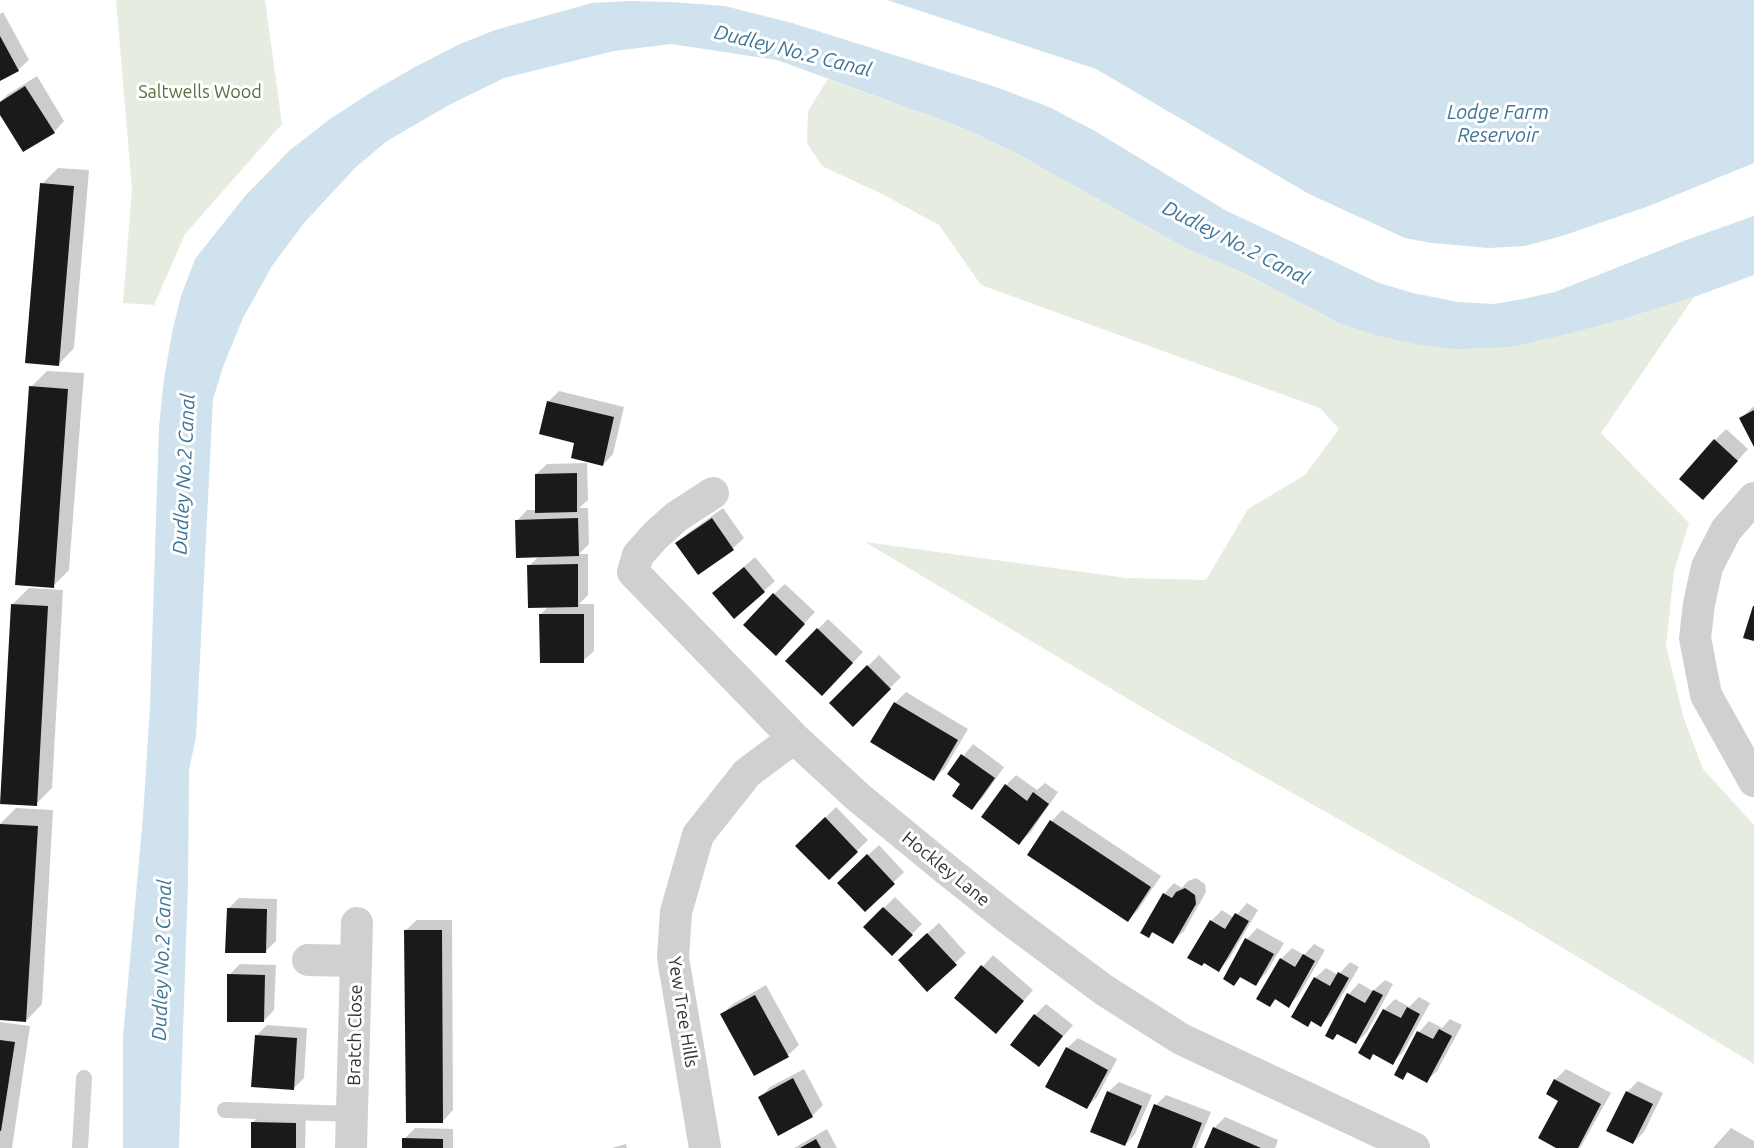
<!DOCTYPE html>
<style>
body{margin:0}
canvas{display:block;background:#fff}
</style>
<canvas width="1754" height="1148"></canvas>
<script>
const g = document.querySelector('canvas').getContext('2d');
g.lineJoin = 'round';
function fillPath(path, color) { g.fillStyle = color; g.fill(path, 'evenodd'); }
const shape = rows => new Path2D(rows.map(r => 'M' + r).join(''));
function stroke(path, color, width, dash) { g.strokeStyle = color; g.lineWidth = width; g.lineCap = dash ? 'butt' : 'round'; g.setLineDash(dash || []); g.stroke(path); }
function write(font, color, halo, rows, align = 'center') {
  g.font = font + ' Ubuntu,sans-serif'; g.lineWidth = 6; g.setLineDash([]); g.textBaseline = 'middle'; g.strokeStyle = halo; g.fillStyle = color; for (const [text, x, y, turn = 0] of rows) {
    g.save(); g.translate(x, y); g.rotate((+turn || 0) * Math.PI / 180); g.textAlign = isNaN(turn) ? turn : align; if (halo) g.strokeText(text, 0, 0); g.fillText(text, 0, 0); g.restore();
  }
}
const green = shape([
 [116,0,265,0,282,124,185,234,154,305,123,303,132,189],
 [828,79,963,128,1014,152,1189,250,1242,272,1339,323,1623,319,1694,297,1601,433,1689,523,1674,571,1666,646,1684,719,1703,769,1754,825,1754,1064,1520,922,1167,722,865,542,1126,578,1206,580,1248,509,1305,475,1339,429,1320,408,981,285,939,225,884,195,822,166,807,143,808,111]
]);
const water = shape([
 [887,0,1754,0,1754,163,1649,206,1562,236,1525,246,1489,248,1431,243,1405,238,1309,194,1096,69],
 [630,1,670,2,725,6,792,23,993,86,1049,107,1095,131,1225,210,1379,283,1413,293,1458,302,1494,304,1523,299,1555,292,1689,239,1754,216,1754,275,1694,297,1623,319,1571,333,1511,347,1455,349,1419,345,1376,335,1339,323,1242,272,1189,250,1014,152,963,128,777,60,671,44,614,51,504,78,449,105,387,141,355,168,304,223,272,266,243,318,224,364,213,399,196,737,189,770,188,883,179,1148,123,1148,123,1037,143,817,150,706,159,426,164,379,172,333,181,296,195,259,245,196,290,150,330,119,373,91,415,67,458,45,495,30,592,3]
]);
const shadow = shape([
 [3,12,29,60,18,70,0,80,0,14],
 [37,76,64,121,54,132,0,112,0,102,7,95],
 [58,168,89,170,74,348,58,365,42,184],
 [47,371,84,373,69,570,53,586,31,387],
 [559,391,624,407,613,454,603,465,576,442,548,402],
 [1754,406,1754,444,1740,419],
 [1726,429,1748,449,1714,487,1715,440],
 [587,463,588,500,579,508,588,508,589,544,579,554,588,554,588,595,579,604,594,604,594,651,583,661,541,614,549,606,529,566,539,556,517,521,527,510,536,510,536,474,547,464],
 [723,508,744,538,733,548,698,573,677,543,688,533],
 [755,557,775,581,764,591,714,593],
 [785,584,815,612,786,643,774,594],
 [29,588,63,590,52,788,36,804,13,604],
 [828,619,863,652,833,684,818,629],
 [879,655,901,677,853,725,831,703],
 [906,692,968,729,945,768,934,779,872,742,895,703],
 [973,744,1004,767,983,797,972,808,962,783,949,774],
 [1016,775,1037,790,1045,783,1058,792,1030,833,1019,843,1006,785],
 [836,807,868,840,829,878,797,846],
 [16,808,53,810,42,1004,26,1021,0,1019,0,824],
 [1062,810,1161,876,1138,910,1127,921,1029,855,1052,821],
 [879,845,904,872,865,910,850,872],
 [1196,878,1205,884,1206,892,1184,931,1173,942,1154,931,1149,937,1164,894,1174,883,1182,888,1188,881],
 [895,897,922,924,892,954,865,927],
 [239,898,277,899,276,941,265,952,228,909],
 [1247,903,1258,910,1229,959,1218,970,1211,921,1222,910,1234,918],
 [417,920,452,920,453,1110,443,1121,406,930],
 [939,923,966,953,955,963,910,949],
 [1257,928,1284,943,1266,973,1255,984,1242,976,1234,984,1225,978,1247,939],
 [1314,944,1325,950,1299,995,1288,1006,1276,999,1270,1005,1281,959,1292,948,1304,955],
 [993,955,1033,990,1006,1021,956,997],
 [1350,962,1359,967,1331,1014,1321,1025,1312,1020,1307,1025,1315,978,1326,968,1338,975],
 [240,964,276,965,274,1010,264,1021,229,975],
 [1385,980,1393,984,1367,1032,1356,1043,1338,1033,1333,1038,1349,994,1359,983,1373,991],
 [766,985,799,1045,788,1055,755,1074,722,1014,733,1004],
 [1419,997,1430,1003,1403,1052,1392,1063,1374,1053,1369,1058,1384,1010,1395,999,1409,1007],
 [1046,1004,1073,1025,1039,1065,1035,1015],
 [1450,1019,1462,1025,1437,1071,1426,1081,1409,1072,1403,1078,1419,1032,1429,1021,1442,1028],
 [0,1022,30,1026,12,1148,0,1148],
 [267,1025,307,1028,304,1078,293,1089,256,1036],
 [1078,1038,1117,1059,1097,1097,1087,1107,1067,1048],
 [804,1069,823,1105,812,1116,779,1134,760,1098,770,1087],
 [1566,1069,1611,1093,1580,1148,1560,1148,1560,1100,1555,1080],
 [1638,1081,1663,1093,1644,1132,1633,1143,1608,1130,1627,1092],
 [1119,1082,1152,1095,1135,1134,1125,1145,1108,1092],
 [1166,1095,1211,1112,1196,1148,1139,1148,1156,1105],
 [264,1112,306,1112,305,1148,252,1148,253,1122],
 [1225,1117,1278,1140,1275,1148,1206,1148,1214,1128],
 [415,1128,453,1129,453,1148,404,1148,404,1139],
 [1731,1128,1754,1141,1754,1148,1713,1148],
 [827,1129,837,1148,794,1148],
 [626,1144,627,1148,612,1148]
]);
const building = shape([
 [0,36,19,71,0,81],
 [25,86,55,133,23,152,0,115,0,102],
 [40,183,74,186,59,366,25,363],
 [29,386,68,389,54,588,15,585],
 [547,401,614,417,603,466,571,458,574,443,539,434],
 [1754,410,1754,447,1739,418],
 [1714,439,1738,461,1703,500,1679,479],
 [577,473,577,512,535,513,535,474],
 [578,518,579,556,516,558,515,520],
 [712,518,734,550,698,575,675,543],
 [578,564,578,607,528,608,527,565],
 [744,567,765,592,734,619,712,593],
 [773,593,805,624,776,656,743,625],
 [11,604,48,606,37,806,0,804],
 [1753,606,1754,606,1754,641,1743,638],
 [539,614,584,614,584,663,540,663],
 [817,628,853,663,822,696,785,661],
 [867,665,891,689,853,727,829,703],
 [894,702,958,740,934,781,870,742],
 [961,754,995,778,972,810,952,796,960,784,947,774],
 [1005,784,1027,801,1033,792,1049,804,1019,845,981,817],
 [825,817,858,852,829,880,795,846],
 [1050,820,1151,887,1128,922,1027,855],
 [0,824,38,826,26,1022,0,1020],
 [867,854,895,884,865,912,837,883],
 [1185,888,1195,895,1196,904,1173,944,1152,932,1149,938,1140,933,1163,893,1172,898,1176,892],
 [883,907,913,935,892,956,863,927],
 [227,908,267,909,266,953,225,953],
 [1235,913,1249,921,1219,972,1204,963,1202,966,1187,958,1210,920,1225,929],
 [404,930,442,930,443,1123,406,1123],
 [927,933,957,965,927,992,898,960],
 [1245,938,1274,954,1256,986,1240,977,1234,986,1223,979],
 [1303,954,1315,961,1289,1008,1275,999,1270,1007,1256,999,1280,958,1295,967],
 [981,965,1024,1001,996,1034,954,998],
 [1338,972,1349,978,1321,1027,1311,1021,1308,1027,1291,1017,1314,977,1330,986],
 [227,974,265,975,264,1022,227,1022],
 [1373,990,1383,995,1356,1044,1337,1034,1333,1040,1325,1036,1347,993,1365,1003],
 [755,995,789,1057,754,1076,720,1014],
 [1407,1007,1420,1014,1393,1065,1373,1054,1370,1060,1358,1053,1383,1009,1401,1018],
 [1034,1014,1063,1036,1039,1067,1010,1045],
 [1439,1029,1452,1036,1427,1083,1407,1072,1403,1080,1394,1075,1417,1031,1433,1039],
 [255,1035,297,1038,294,1090,251,1087],
 [0,1040,15,1042,1,1131,0,1131],
 [1066,1047,1108,1070,1087,1109,1045,1087],
 [793,1078,813,1117,778,1136,758,1097],
 [1554,1079,1601,1104,1578,1148,1556,1148,1538,1138,1558,1101,1546,1094],
 [1107,1091,1142,1106,1125,1146,1090,1132],
 [1626,1091,1653,1104,1633,1144,1606,1131],
 [1154,1104,1202,1123,1192,1148,1137,1148],
 [251,1122,296,1123,296,1148,251,1148],
 [1213,1127,1261,1148,1204,1148],
 [402,1138,443,1139,443,1148,402,1148],
 [816,1139,821,1148,800,1148]
]);
const service = shape([
 [225,1110,354,1114],
 [80,1148,84,1078]
]);
const minor = shape([
 [713,493,676,517,656,535,638,555,633,572,794,738,858,797,947,870,1010,920,1104,990,1181,1039,1414,1148],
 [1754,498,1726,530,1707,567,1699,604,1695,638,1706,695,1754,781],
 [308,960,356,961],
 [351,1148,357,923],
 [705,1148,673,958,676,912,698,835,747,773,794,738]
]);
const parkNames = [
 ["Saltwells Wood",200,92]
];
const streetNames = [
 ["Hockley Lane",946,869,39],
 ["Yew Tree Hills",683,1012,81],
 ["Bratch Close",355,1035,-89]
];
const waterNames = [
 ["Dudley No.2 Canal",793,51,14],
 ["Lodge Farm",1498,112],
 ["Reservoir",1498,135],
 ["Dudley No.2 Canal",1236,243,27],
 ["Dudley No.2 Canal",184,474,-87],
 ["Dudley No.2 Canal",162,960,-88]
];
fillPath(green, '#e6ecdf');
fillPath(water, '#cfe2ee');
fillPath(shadow, '#0003');
fillPath(building, '#1a1a1a');
stroke(service, '#d0d0d0', 16);
stroke(minor, '#d0d0d0', 32);
write('18px', '#56703f', '#fff', parkNames);
write('18px', '#333', '#fff', streetNames);
write('italic 20px', '#3f7597', '#fff', waterNames);
</script>
